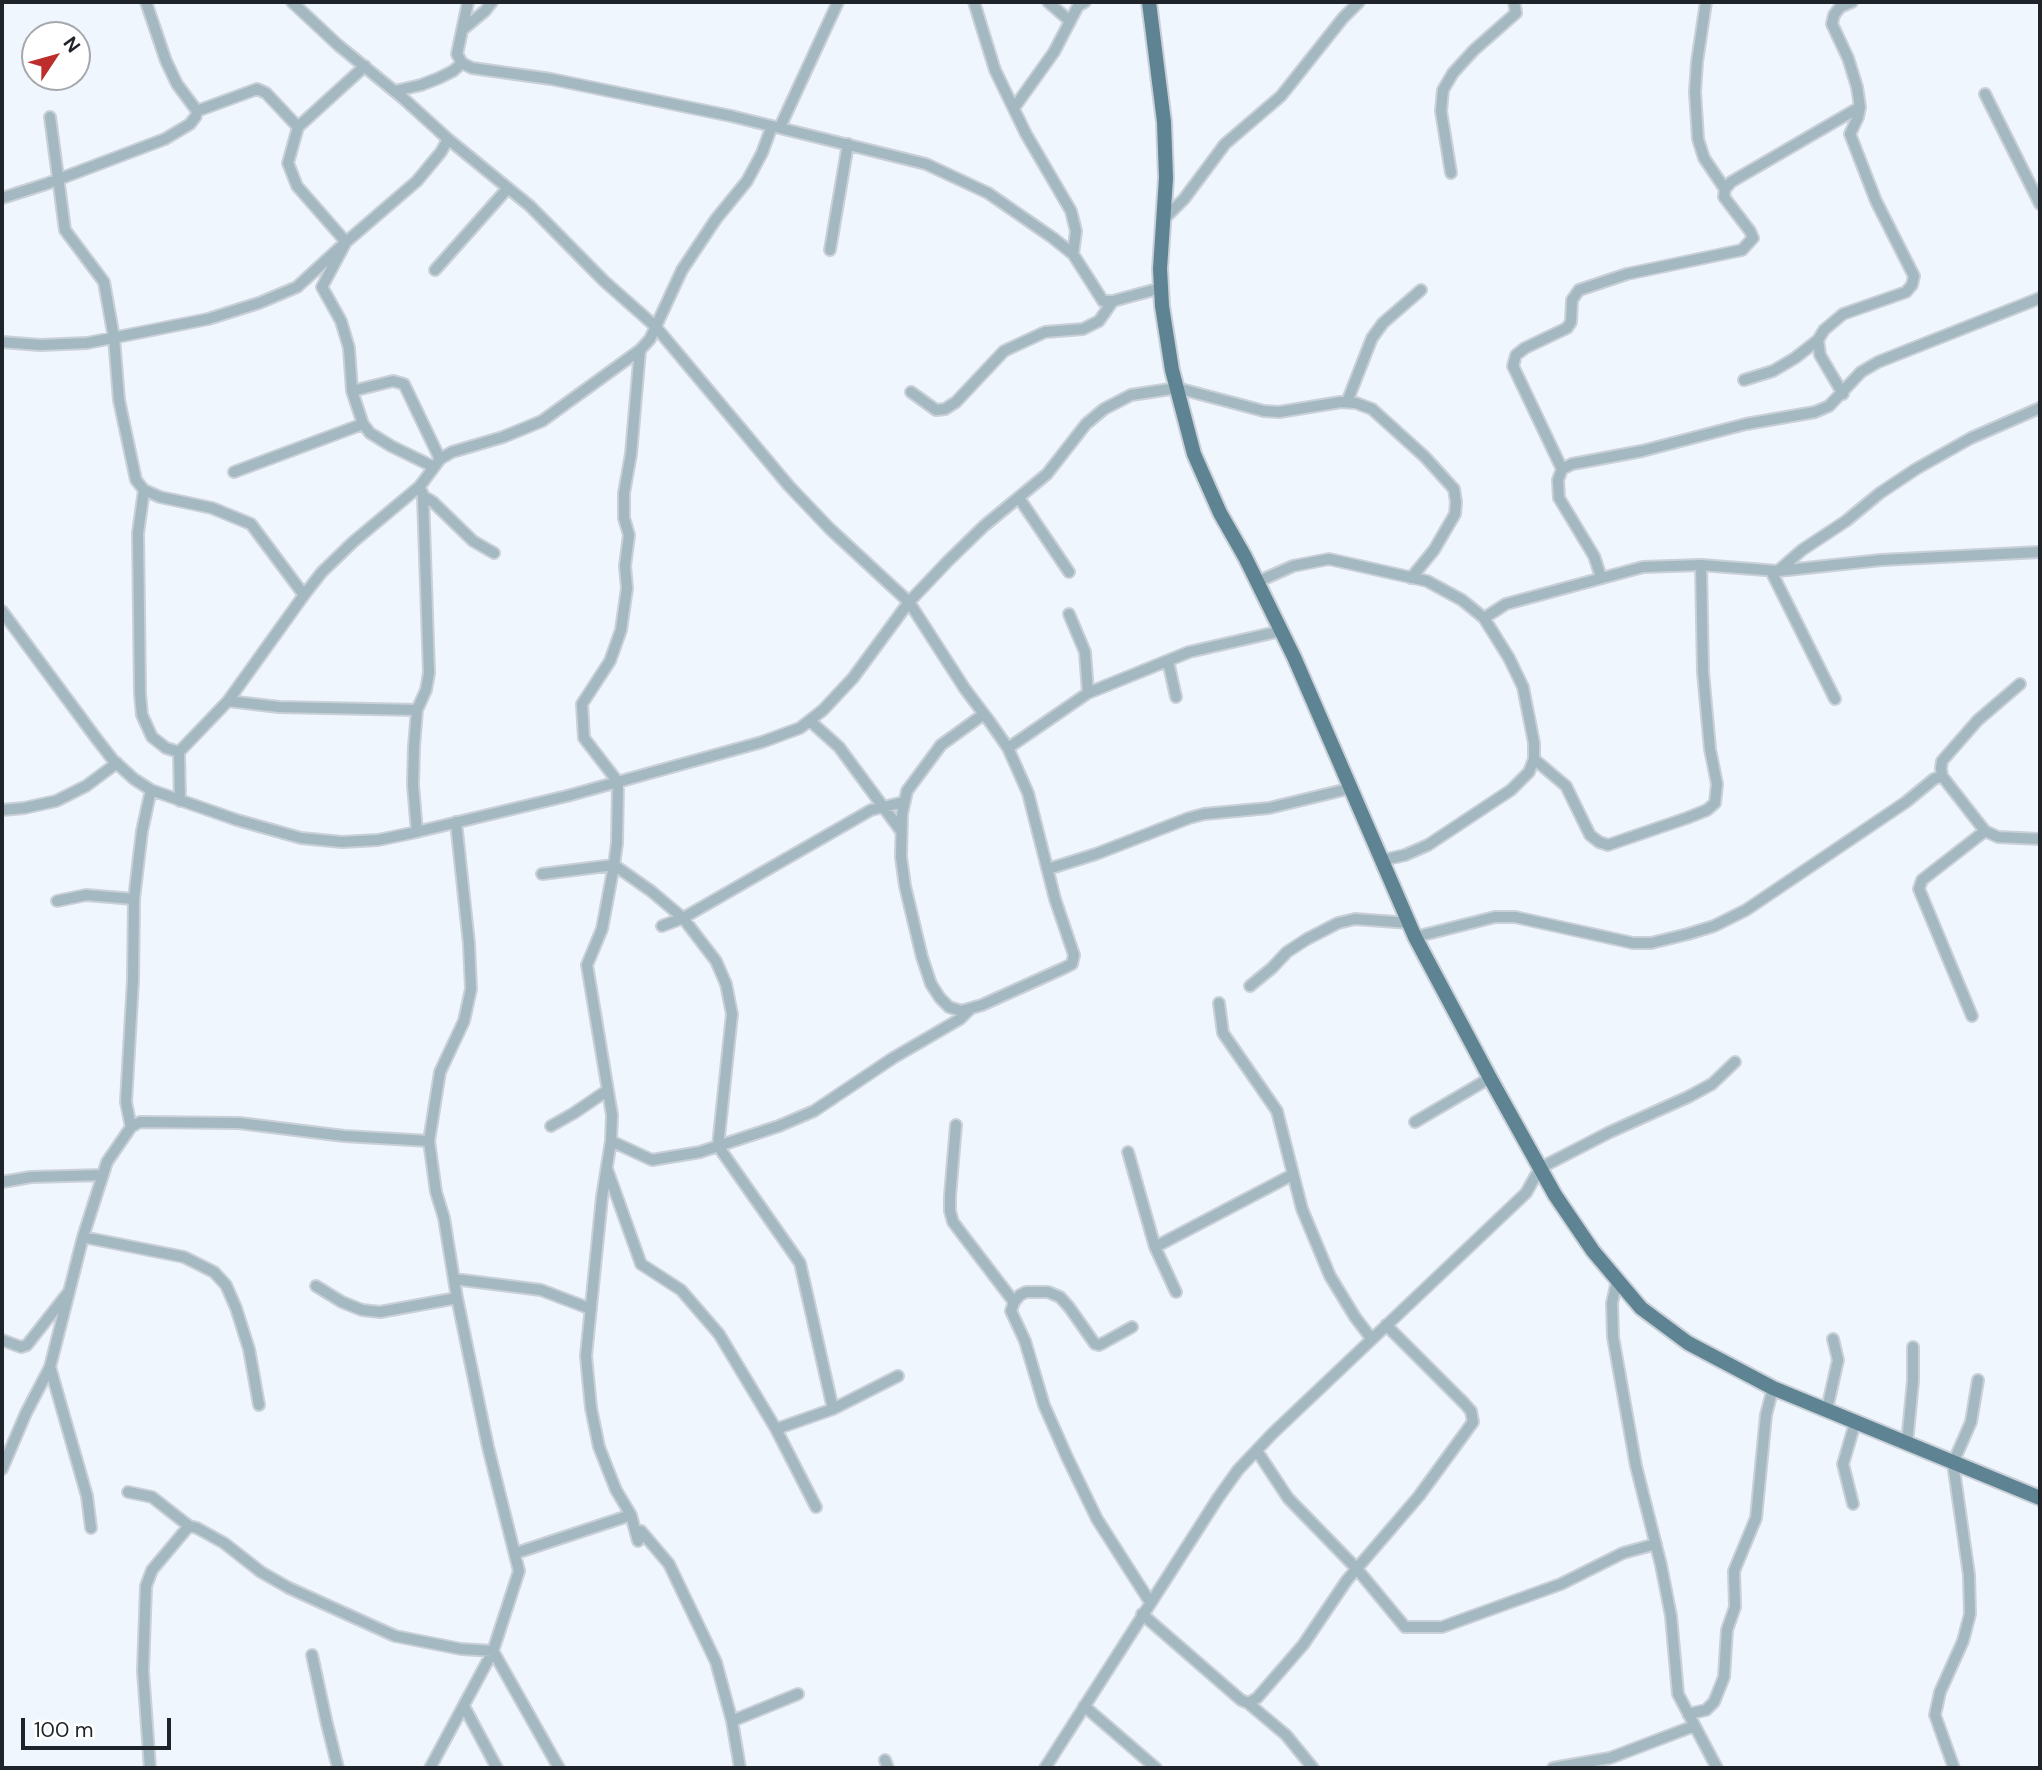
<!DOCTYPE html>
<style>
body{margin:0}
#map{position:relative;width:2042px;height:1770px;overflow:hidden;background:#f0f6fd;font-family:"DM Sans",sans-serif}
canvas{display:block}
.frame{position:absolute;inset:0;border:4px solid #1f242b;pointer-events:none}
.north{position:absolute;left:21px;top:21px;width:70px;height:70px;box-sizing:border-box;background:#fff;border:2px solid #a5a7aa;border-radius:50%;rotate:54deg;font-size:19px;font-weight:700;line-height:28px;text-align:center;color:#1f242b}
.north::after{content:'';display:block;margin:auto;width:24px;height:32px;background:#bc2d2b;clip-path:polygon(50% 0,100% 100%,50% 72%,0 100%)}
.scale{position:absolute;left:21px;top:1718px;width:150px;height:32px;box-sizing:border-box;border:4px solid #1f242b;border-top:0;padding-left:9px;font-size:21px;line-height:24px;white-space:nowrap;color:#1f242b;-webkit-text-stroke:5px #fff;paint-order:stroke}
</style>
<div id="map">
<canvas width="2042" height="1770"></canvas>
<div class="frame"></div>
<div class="north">N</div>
<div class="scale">100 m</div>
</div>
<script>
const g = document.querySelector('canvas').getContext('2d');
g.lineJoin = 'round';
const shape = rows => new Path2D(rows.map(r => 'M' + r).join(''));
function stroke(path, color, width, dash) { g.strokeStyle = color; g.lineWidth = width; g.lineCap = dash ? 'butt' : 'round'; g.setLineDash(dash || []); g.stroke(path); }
const minor = shape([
 [292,2,338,45,404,99,448,139,530,206,604,281,655,326,789,486,830,529,909,602,965,689,990,722,1008,748,1028,793,1055,899,1074,955,1072,964,1064,968,982,1005,961,1011,949,1007,940,998,931,984,922,957,905,886,901,857,902,814,907,791,941,745,984,714],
 [468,2,457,54,462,63,472,68,551,79,731,116,926,164,988,193,1053,238,1073,254,1103,301,1113,301,1161,288],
 [974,2,995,70,1026,134,1071,211,1076,231,1073,254],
 [1048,2,1070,21],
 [1706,2,1697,62,1695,92,1698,139,1704,158,1725,189],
 [462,30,485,11,492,2],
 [395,91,421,85,439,78,453,71,462,63],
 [1985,94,2040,204],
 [1014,108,1054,52,1078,6,1085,2],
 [197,111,257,89,266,93,298,127],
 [50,117,65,230,104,282,114,338,119,400,136,480,144,490,160,497,212,508,251,524,304,595],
 [780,127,838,2],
 [1451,173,1441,111,1443,90,1453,73,1474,50,1516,13,1514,2],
 [2,198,46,184,165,139,190,124,196,116,197,111,177,84,166,61,146,2],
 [1164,219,1184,199,1225,144,1281,96,1343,18,1359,2],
 [830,250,848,144],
 [435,270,508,188],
 [2,342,40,345,87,343,208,319,259,303,297,287,346,242,297,186,288,163,298,127,365,66],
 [640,350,631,454,624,493,624,518,629,535,625,566,627,588,621,630,610,661,582,704,584,738,618,782,617,843,614,865,602,929,587,965,612,1115,611,1141,602,1197,586,1356,591,1408,599,1447,616,1490,631,1515,638,1541,641,1531,669,1564,716,1662,732,1721,740,1768],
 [1744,380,1773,371,1795,358,1818,340],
 [352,391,393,381,404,384,440,459],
 [911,392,936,410,945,409,956,402,1004,351,1045,332,1083,329,1099,321,1113,301],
 [1843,394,1820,355,1818,340,1824,330,1843,314,1906,292,1912,285,1914,276,1876,201,1850,134,1858,117,1860,107,1857,87,1848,58,1832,24,1834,15,1840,7,1852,2],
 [1347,402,1372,338,1383,323,1421,290],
 [434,467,391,446,370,433,363,424,352,391,349,348,341,321,322,287,346,242,417,181,441,152,448,139],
 [1562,469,1513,366,1516,355,1525,348,1567,328,1571,322,1572,300,1579,290,1627,274,1742,250,1753,238,1750,231,1724,197,1725,189,1731,182,1860,107],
 [234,472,363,424],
 [144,490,138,533,140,694,142,715,152,737,166,748,179,752],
 [422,492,423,496,433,502,473,541,494,553],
 [1019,498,1069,572],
 [1771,571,1835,699],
 [1778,571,1802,550,1846,521,1880,493,1916,469,1971,438,2040,408],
 [1601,577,1594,556,1559,498,1558,480,1562,469,1572,464,1642,451,1746,424,1815,412,1829,406,1861,372,1878,362,2040,298],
 [1257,582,1293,566,1329,559,1427,581,1462,600,1484,618,1509,658,1523,687,1534,743,1534,759,1529,772,1511,790,1428,845,1405,855,1383,860],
 [2,611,96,738,113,760,134,779,151,790,237,820,301,838,342,842,378,840,412,833,567,796,762,742,800,728,823,710,853,678,909,602,948,561,984,526,1047,474,1086,424,1104,409,1131,395,1177,388,1264,411,1279,412,1341,402,1356,403,1372,409,1425,457,1454,489,1456,502,1455,514,1434,550,1411,578],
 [1484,618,1506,604,1643,567,1701,565,1778,571,1881,560,2040,552],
 [1168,661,1176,697],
 [2020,684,1978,720,1942,761,1941,768,1942,776,1985,831,1998,837,2040,839],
 [1088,693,1189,652,1281,631],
 [228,701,279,707,417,710],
 [810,721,839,747,901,831],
 [1008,748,1088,693,1085,652,1069,614],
 [1534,759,1566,786,1590,835,1599,842,1608,845,1687,818,1707,810,1715,803,1717,784,1710,749,1703,672,1701,565],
 [180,801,179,752,228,701,304,595,322,572,353,542,420,486,440,459,452,452,503,437,542,421,640,350,650,339,682,270,716,219,747,181,762,153,772,126],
 [2,810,24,808,56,801,86,786,117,763],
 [417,832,413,785,414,746,417,710,426,690,429,673,423,496],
 [1048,869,1096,854,1189,818,1204,814,1269,808,1352,788],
 [542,874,614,865,651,891,683,918,716,961,726,984,732,1014,718,1146,800,1263,833,1409],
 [57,901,86,895,134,899],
 [662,926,683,918,871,810,904,802],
 [1415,937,1495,917,1515,917,1633,943,1651,943,1688,934,1714,926,1746,910,1906,802,1934,779,1942,776],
 [1250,986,1272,968,1287,952,1307,939,1338,923,1355,919,1410,923],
 [1219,1003,1223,1033,1277,1111,1302,1209,1330,1276,1355,1317,1371,1338],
 [1972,1016,1919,889,1922,880,1985,831],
 [1415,1122,1490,1078],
 [956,1125,950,1196,950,1211,953,1222,1014,1302],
 [551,1126,574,1113,608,1090],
 [131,1127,126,1102,133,980,134,899,142,831,151,790],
 [611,1141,652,1160,700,1152,779,1126,814,1111,893,1058,960,1019,970,1009],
 [1128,1152,1155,1247,1292,1175],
 [607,1169,641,1264,681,1290,719,1334,776,1429,816,1507],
 [2,1182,31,1177,103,1175],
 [83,1237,184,1257,214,1272,226,1285,236,1308,249,1349,259,1405],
 [1155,1247,1176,1292],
 [454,1279,541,1290,591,1309],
 [1617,1281,1612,1303,1613,1337,1636,1466,1661,1565,1671,1616,1678,1694,1717,1768],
 [316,1286,342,1302,362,1310,380,1312,457,1298],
 [1132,1327,1105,1342,1099,1345,1095,1344,1069,1307,1060,1297,1048,1292,1026,1292,1020,1295,1014,1302,1011,1311,1025,1341,1044,1405,1067,1457,1097,1519,1150,1602],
 [2,1340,21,1347,27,1345,67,1294],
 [50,1367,87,1496,91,1528],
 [1827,1409,1838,1360,1833,1339],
 [776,1429,833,1409,898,1376],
 [1907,1443,1913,1381,1913,1347],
 [1257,1451,1288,1498,1357,1569,1405,1627,1442,1627,1561,1584,1623,1553,1656,1544],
 [2,1469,26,1413,50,1367,83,1237,107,1162,131,1127,140,1122,239,1123,344,1136,429,1141],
 [128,1492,152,1497,189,1526],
 [1853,1504,1843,1464,1856,1420],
 [516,1553,631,1515],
 [1142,1614,1241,1700,1248,1703,1257,1698,1303,1645,1347,1580,1419,1496,1473,1422,1471,1411,1464,1403,1386,1325],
 [312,1655,327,1724,338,1768],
 [1248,1703,1286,1735,1313,1768],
 [1084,1706,1156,1768],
 [465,1708,497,1768],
 [1688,1714,1706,1710,1714,1702,1724,1677,1727,1630,1735,1607,1734,1571,1756,1518,1766,1415,1773,1388],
 [732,1721,798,1694],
 [885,1760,888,1768],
 [150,1768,143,1671,146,1586,152,1570,189,1526,197,1528,224,1543,261,1572,289,1588,395,1636,461,1649,493,1651,559,1768],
 [430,1768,493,1651,519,1571,488,1447,457,1298,444,1218,436,1192,429,1141,440,1072,464,1021,471,989,469,944,456,822],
 [1045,1768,1218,1498,1238,1470,1272,1434,1526,1193,1540,1168,1610,1132,1688,1097,1712,1084,1735,1062],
 [1553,1768,1610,1758,1694,1726],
 [1954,1768,1935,1715,1940,1692,1963,1641,1970,1614,1969,1575,1953,1463,1971,1422,1978,1380]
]);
const major = shape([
 [1149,2,1164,122,1166,178,1160,269,1162,306,1172,370,1194,454,1220,513,1245,557,1294,657,1415,937,1490,1078,1555,1195,1593,1251,1641,1308,1688,1343,1773,1388,2040,1498]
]);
stroke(minor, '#cad0d7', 14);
stroke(major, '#cad0d7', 18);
stroke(minor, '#a3b8c0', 10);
stroke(major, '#5e8493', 14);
</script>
